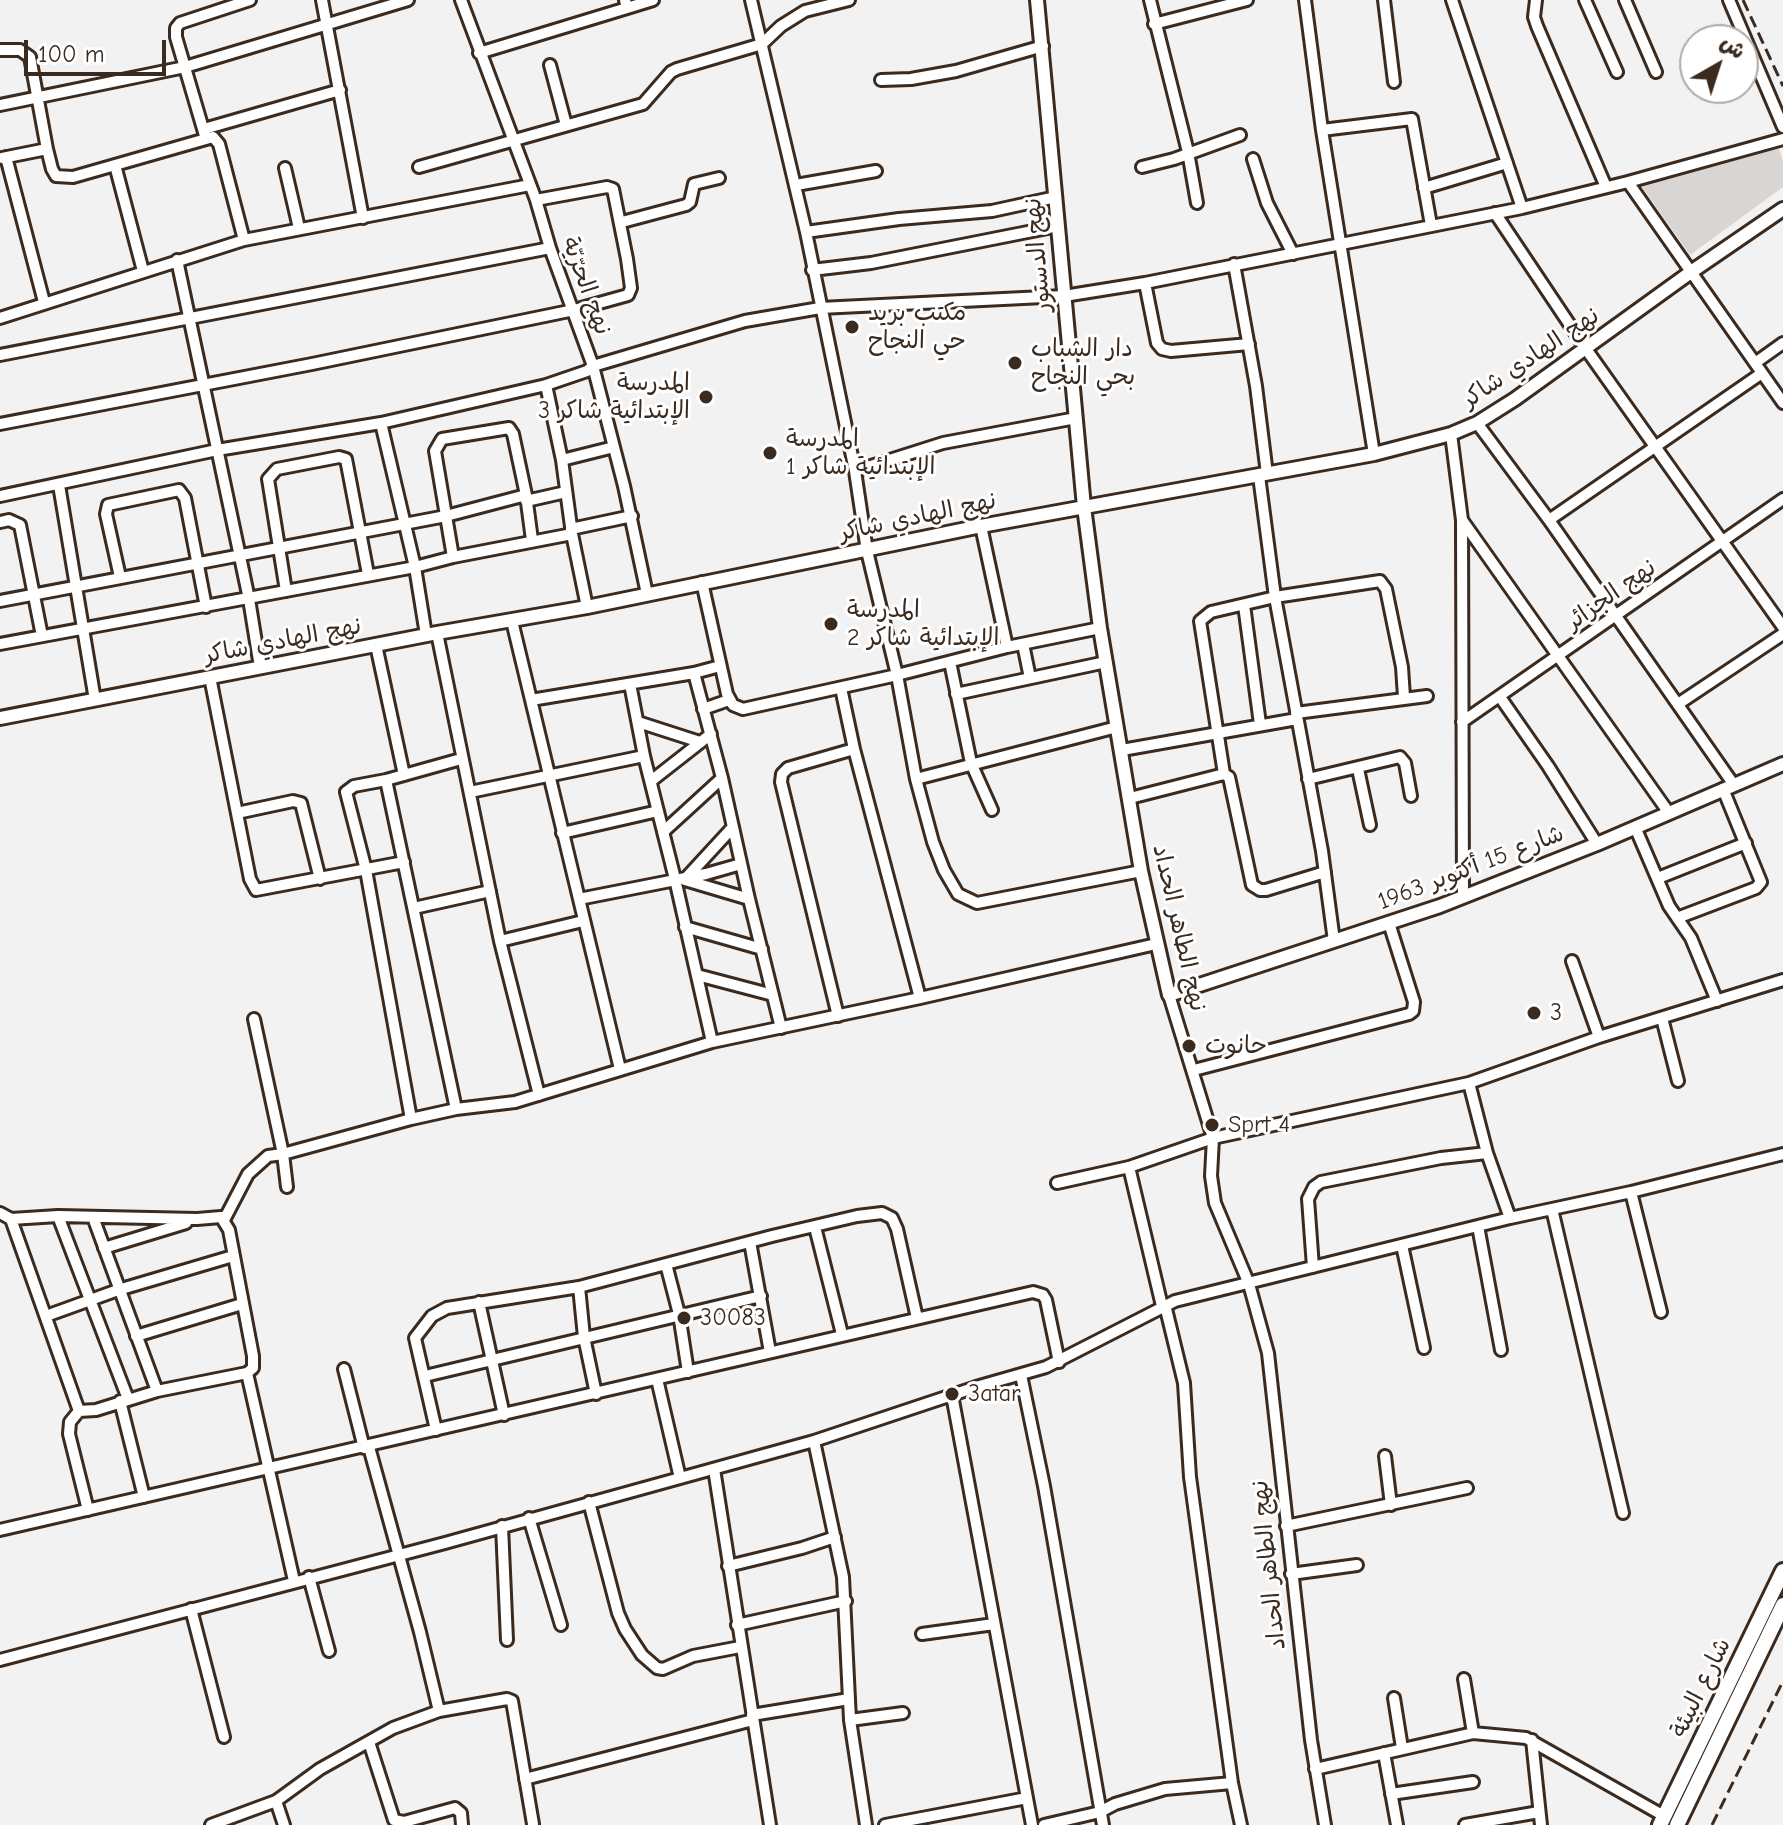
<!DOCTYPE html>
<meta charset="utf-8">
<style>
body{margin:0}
#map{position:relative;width:1783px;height:1825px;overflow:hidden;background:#f3f2f2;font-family:"Comic Neue","Playpen Sans Arabic",sans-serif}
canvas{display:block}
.north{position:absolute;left:1679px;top:24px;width:80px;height:80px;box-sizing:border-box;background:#fff;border:2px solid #b1aaa5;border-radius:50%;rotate:39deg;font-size:22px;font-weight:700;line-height:32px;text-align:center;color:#3b2a1e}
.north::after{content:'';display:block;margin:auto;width:28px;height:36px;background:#3b2a1e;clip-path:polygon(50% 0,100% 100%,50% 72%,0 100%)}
.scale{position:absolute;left:24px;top:40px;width:142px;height:36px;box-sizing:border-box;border:4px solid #3b2a1e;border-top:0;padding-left:10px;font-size:24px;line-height:28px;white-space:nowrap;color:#3b2a1e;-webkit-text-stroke:6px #fff;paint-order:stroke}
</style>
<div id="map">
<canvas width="1783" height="1825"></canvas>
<div class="north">ش</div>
<div class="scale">100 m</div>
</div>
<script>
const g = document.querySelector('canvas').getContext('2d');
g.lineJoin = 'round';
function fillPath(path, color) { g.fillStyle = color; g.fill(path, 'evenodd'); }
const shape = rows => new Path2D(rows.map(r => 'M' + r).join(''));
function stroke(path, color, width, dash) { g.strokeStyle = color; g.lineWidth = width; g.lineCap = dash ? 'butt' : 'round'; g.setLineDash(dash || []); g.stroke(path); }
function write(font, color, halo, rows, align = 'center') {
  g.font = font + ' "Comic Neue","Playpen Sans Arabic",sans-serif'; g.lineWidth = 6; g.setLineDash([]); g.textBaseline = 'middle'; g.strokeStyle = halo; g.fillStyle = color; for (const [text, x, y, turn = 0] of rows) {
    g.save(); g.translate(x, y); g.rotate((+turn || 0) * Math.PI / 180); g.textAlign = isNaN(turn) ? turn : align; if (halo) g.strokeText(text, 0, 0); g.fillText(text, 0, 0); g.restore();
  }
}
const green = shape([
 [1777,144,1783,161,1783,187,1690,255,1636,178]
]);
const minor = shape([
 [322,0,363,218],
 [461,0,536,200,550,248,593,366,624,486,647,594],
 [625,0,627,8,653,0],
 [751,0,806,232,855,471,867,551,897,675,916,779,933,842,944,870,958,894,977,903,1141,871],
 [1150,0,1188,152,1197,203],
 [1305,0,1322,130,1374,454],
 [1384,0,1394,82],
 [1452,0,1522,208],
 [1536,0,1534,17,1537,26,1606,187],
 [1585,0,1617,72],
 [1625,0,1656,72],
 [1729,0,1783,127],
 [1154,24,1247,0],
 [0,50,20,50,30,57,47,149,52,169,56,176,73,177,213,137,219,144,244,240],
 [479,53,627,8],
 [550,65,566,125],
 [881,80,911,79,956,71,1043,46],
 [0,105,185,67,408,0],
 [204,129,340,90],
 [1322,130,1412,119,1431,225],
 [206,139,176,37,176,28,180,23,250,0],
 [6,157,44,302],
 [2,158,47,149],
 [1253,159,1267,203,1293,254],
 [115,165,143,271],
 [419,167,643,104,671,72,677,69,762,44,781,26,805,11,849,0],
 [1142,167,1174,159,1240,135],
 [285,168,299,228],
 [1628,182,1783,403],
 [796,185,876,171],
 [1424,188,1507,163],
 [1495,213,1586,349,1783,627],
 [622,222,686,205,690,202,694,184,719,178],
 [806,232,899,219,992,211,1056,197],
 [177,260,249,599,260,667],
 [1234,264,1256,386,1267,474],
 [812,270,871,263,1058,226],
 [1145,283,1157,343,1162,349,1171,351,1249,344],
 [0,318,244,240,530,185],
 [0,355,550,248],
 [1755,363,1783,343],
 [546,385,562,460,572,534,587,607],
 [381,423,415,567,426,635],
 [1477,423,1549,520,1734,785],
 [0,424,312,364,574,310,628,295,631,288,627,259,613,189,607,187,536,200],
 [1451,434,1462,520,1463,897],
 [562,460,614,447],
 [855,471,943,443,1076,418],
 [1259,476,1275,597,1322,851,1334,941],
 [59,485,95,700],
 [0,496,217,450,381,423,546,385,587,371,593,366,745,321,820,308,1064,296,1145,283,1522,208,1628,182,1783,139],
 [526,501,566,492],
 [1462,520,1669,813],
 [1549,520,1762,373],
 [0,522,9,520,20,525,42,636],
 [981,526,1007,647],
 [571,529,632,516],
 [453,557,435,451,442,439,509,428,513,434,526,495,532,540],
 [120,577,106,514,108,505,179,490,185,498,206,607],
 [702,582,727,694,733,705,743,709,897,675,1007,647,1100,628],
 [286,591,268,479,277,469,339,457,346,459,368,574],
 [0,601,446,516,526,495],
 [1244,605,1260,724],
 [512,621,620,1069],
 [437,633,500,941,539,1095],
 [0,644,415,567,453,557,572,534],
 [1023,644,1030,678],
 [376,645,404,775],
 [950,662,971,763,992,810],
 [694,673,722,778,749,899,781,1028],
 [210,677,250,879,256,890,404,862],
 [630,684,644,756,675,879,712,1042],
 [841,688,854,749,920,998],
 [956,694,1106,662],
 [1500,697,1548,766,1597,844],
 [531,700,694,673,720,666],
 [1678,704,1783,634],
 [703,709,729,700],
 [1296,713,1427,696],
 [638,722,700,742],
 [1462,722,1783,499],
 [1122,750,1297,719],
 [1358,769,1370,825],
 [916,779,1117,727],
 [1308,779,1400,757,1405,763,1411,796],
 [386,780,456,1109],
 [651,781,711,734],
 [470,792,644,756],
 [1130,798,1224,774],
 [237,813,293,801,301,803,320,879],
 [1635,827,1669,906,1691,938,1717,1001],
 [663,832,722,778],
 [562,833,658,811],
 [1325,872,1266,890,1260,890,1252,885,1229,777,1224,774,1200,621,1211,612,1275,597,1380,581,1386,589,1402,667,1404,697],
 [687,877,733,827],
 [1658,878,1746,843],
 [685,880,749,899],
 [579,899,706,874,741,864],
 [414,908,490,891],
 [1677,918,1756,888,1761,882,1723,789],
 [685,927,762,949],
 [500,941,583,921],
 [1572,961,1599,1037],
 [697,975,773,995],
 [1169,995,1213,1138,1211,1176,1215,1203,1249,1284,1268,1353,1311,1740,1325,1825],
 [838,1016,781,782,782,774,788,768,854,749],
 [1662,1018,1678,1081],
 [254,1019,283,1154,287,1187],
 [1194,1070,1409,1014,1413,1011,1414,1002,1389,923],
 [1469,1083,1487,1153,1510,1218],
 [411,1119,366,870,346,792,354,786,386,780,461,759],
 [1129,1167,1162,1306],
 [1057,1183,1129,1167,1213,1138,1469,1083,1599,1037,1783,980],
 [1631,1192,1661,1312],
 [1552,1209,1623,1513],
 [0,1213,11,1219,58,1216,197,1219,221,1217,229,1230,253,1356,253,1368,247,1373,157,1391,96,1410,79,1411,11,1219],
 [58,1216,128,1399],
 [93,1217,157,1391],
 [224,1220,248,1174,268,1156,283,1154,411,1119,456,1109,515,1102,712,1042,920,998,1156,944],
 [1478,1226,1501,1350],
 [815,1227,842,1334],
 [750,1242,770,1352],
 [1402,1245,1424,1348],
 [104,1248,186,1223],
 [666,1264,679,1314,688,1372],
 [1313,1267,1308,1199,1314,1187,1321,1182,1441,1158,1487,1153],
 [579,1287,584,1337,596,1394],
 [479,1302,504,1415],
 [1165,1305,1184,1383,1190,1477,1232,1783,1241,1825],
 [46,1316,118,1290,233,1256],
 [136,1336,242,1304],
 [344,1369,364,1448],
 [247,1373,294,1581],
 [1021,1375,1044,1486,1103,1825],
 [425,1376,761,1296],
 [657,1379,680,1478],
 [952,1395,1032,1825],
 [120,1401,144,1497],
 [79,1411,70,1422,69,1434,88,1510],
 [436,1430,415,1338,432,1316,447,1308,579,1287,772,1236,857,1216,882,1213,892,1218,897,1229,917,1318],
 [814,1441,843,1577,850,1720,866,1825],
 [369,1447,420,1632,439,1711],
 [1385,1456,1391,1505],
 [714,1469,770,1825],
 [589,1502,618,1613,625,1629,642,1655,657,1668,663,1669,693,1656,740,1647],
 [529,1518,561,1625],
 [502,1526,507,1640],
 [1286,1526,1467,1488],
 [0,1530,1033,1292,1043,1295,1046,1300,1059,1362],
 [728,1566,802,1548,835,1537],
 [1291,1574,1357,1565],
 [309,1577,329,1651],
 [191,1609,224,1737],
 [737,1625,846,1601],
 [922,1634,994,1624],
 [0,1660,445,1543,814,1441,976,1387,1046,1367,1175,1301,1510,1218,1631,1192,1783,1154],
 [1394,1698,1402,1748],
 [752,1715,849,1699],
 [850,1720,903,1713],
 [1473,1733,1526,1738,1664,1816],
 [1532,1740,1541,1825],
 [369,1742,394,1820,404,1822,455,1808,461,1813,462,1825],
 [1384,1753,1397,1825],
 [1315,1769,1473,1733,1464,1679],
 [525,1779,753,1720],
 [1391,1794,1473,1782],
 [276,1801,284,1825],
 [211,1825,276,1801,320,1769,393,1728,439,1711,507,1699,512,1701,533,1824],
 [885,1825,1027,1798],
 [1044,1825,1100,1812,1115,1804,1165,1789,1232,1783],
 [1465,1825,1539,1812]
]);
const tertiary = shape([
 [1037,0,1084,507,1100,628,1141,871,1169,995,1440,906,1597,844,1783,764],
 [0,718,437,633,587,607,981,526,1374,454,1451,434,1477,423,1515,399,1691,272,1783,209]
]);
const secondary = shape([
 [1660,1825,1783,1571],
 [1677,1825,1783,1605]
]);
const rail = shape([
 [1743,0,1783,86],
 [1712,1825,1783,1681]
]);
const markers = [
 [852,327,8,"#3b2a1e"],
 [1015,363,8,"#3b2a1e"],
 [706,397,8,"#3b2a1e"],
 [770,453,8,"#3b2a1e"],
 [831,624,8,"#3b2a1e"],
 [1534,1013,8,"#3b2a1e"],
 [1189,1046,8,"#3b2a1e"],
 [1212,1125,8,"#3b2a1e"],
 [684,1318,8,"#3b2a1e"],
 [952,1394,8,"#3b2a1e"]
];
const streetNames = [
 ["نهج الدستور",1038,255,-95],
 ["نهج الحرّيّة",586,286,70],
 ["نهج الهادي شاكر",1531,358,-34],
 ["نهج الهادي شاكر",918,517,-12],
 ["نهج الجزائر",1611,595,-35],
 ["نهج الهادي شاكر",283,641,-11],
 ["شارع 15 أكتوبر 1963",1471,868,-21],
 ["نهج الطاهر الحداد",1179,928,77],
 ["نهج الطاهر الحداد",1269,1565,-96],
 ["شارع البيئة",1701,1688,-64]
];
const poiNames = [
 ["مكتب بريد",868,313],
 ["حي النجاح",868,341],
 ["دار الشباب",1031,349],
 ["بحي النجاح",1031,377],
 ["المدرسة",690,383,"right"],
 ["الإبتدائية شاكر 3",690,411,"right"],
 ["المدرسة",786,439],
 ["الإبتدائية شاكر 1",786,467],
 ["المدرسة",847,610],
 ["الإبتدائية شاكر 2",847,638],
 ["3",1550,1013],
 ["حانوت",1205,1046],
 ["Sprt 4",1228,1125],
 ["30083",700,1318],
 ["3atar",968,1394]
];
fillPath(green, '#d8d5d2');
stroke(minor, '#3b2a1e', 16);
stroke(tertiary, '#3b2a1e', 18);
stroke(secondary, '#3b2a1e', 20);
stroke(minor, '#fff', 10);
stroke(tertiary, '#fff', 12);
stroke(secondary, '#fff', 14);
stroke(rail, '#3b2a1e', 3, [12, 6]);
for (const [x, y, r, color] of markers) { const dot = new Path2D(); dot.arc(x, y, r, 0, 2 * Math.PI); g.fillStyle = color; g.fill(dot); stroke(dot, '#fff', 3); }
write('24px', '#3b2a1e', '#fff', streetNames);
write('24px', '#3b2a1e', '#fff', poiNames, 'left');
</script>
